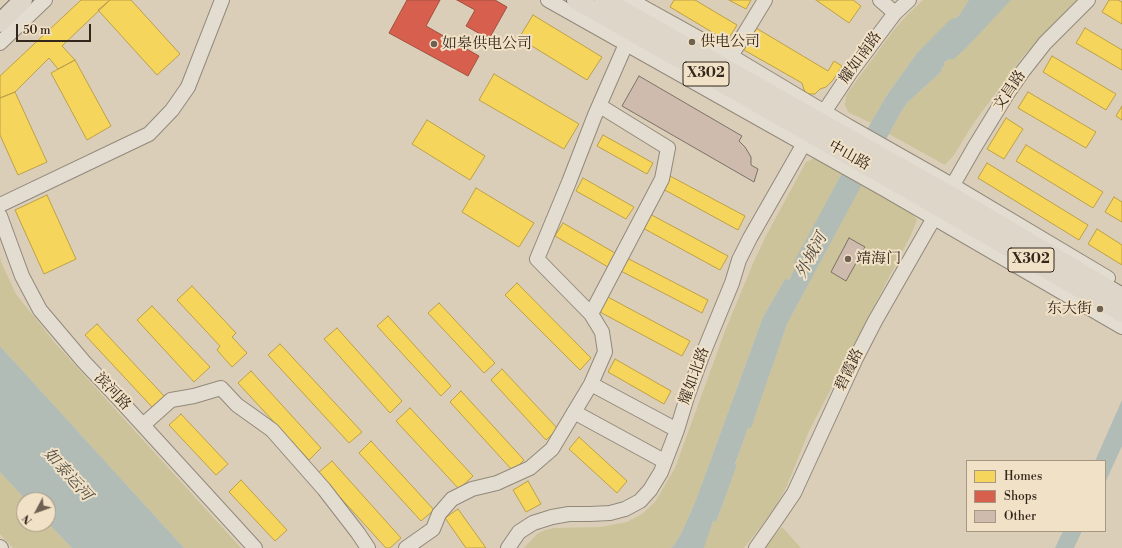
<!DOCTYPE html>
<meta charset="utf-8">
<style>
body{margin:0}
#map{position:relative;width:1122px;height:548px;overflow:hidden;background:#dbceb8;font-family:"Libre Bodoni",serif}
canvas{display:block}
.legend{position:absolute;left:966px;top:460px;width:140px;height:72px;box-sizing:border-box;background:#f1e2c7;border:1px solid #a59782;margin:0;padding:5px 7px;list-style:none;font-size:12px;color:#33261b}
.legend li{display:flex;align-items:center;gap:8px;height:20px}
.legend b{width:20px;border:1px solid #a59782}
.north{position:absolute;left:16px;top:492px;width:40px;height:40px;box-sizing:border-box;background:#f1e2c7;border:1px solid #a59782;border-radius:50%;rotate:229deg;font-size:11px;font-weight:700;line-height:16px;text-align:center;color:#33261b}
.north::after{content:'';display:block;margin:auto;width:14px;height:18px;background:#6e6152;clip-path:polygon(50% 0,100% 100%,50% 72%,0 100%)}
.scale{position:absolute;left:16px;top:24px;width:75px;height:18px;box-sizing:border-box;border:2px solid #33261b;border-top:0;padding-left:5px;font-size:12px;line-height:14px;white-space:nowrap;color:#33261b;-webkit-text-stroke:3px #f1e2c7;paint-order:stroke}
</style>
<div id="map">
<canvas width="1122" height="548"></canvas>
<ul class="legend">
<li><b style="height:11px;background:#f6d55c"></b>Homes</li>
<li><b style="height:11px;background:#d6604d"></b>Shops</li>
<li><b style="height:11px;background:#cfbaae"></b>Other</li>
</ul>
<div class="north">N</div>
<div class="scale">50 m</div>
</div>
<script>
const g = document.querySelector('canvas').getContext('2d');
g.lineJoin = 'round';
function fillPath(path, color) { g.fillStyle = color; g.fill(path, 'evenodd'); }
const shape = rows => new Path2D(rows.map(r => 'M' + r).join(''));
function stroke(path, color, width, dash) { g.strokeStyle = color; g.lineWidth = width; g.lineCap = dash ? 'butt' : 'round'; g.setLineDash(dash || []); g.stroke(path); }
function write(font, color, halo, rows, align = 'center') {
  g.font = font + ' "Libre Bodoni","Noto Serif SC",serif'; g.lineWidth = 4; g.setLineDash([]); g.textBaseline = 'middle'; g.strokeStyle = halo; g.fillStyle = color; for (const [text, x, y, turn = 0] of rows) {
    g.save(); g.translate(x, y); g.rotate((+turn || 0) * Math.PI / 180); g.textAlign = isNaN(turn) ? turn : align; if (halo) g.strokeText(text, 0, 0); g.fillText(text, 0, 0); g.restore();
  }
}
const green = shape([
 [923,0,969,0,963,9,960,14,940,31,917,53,887,95,871,123,848,112,845,105,846,95,893,31,908,14],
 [1011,0,1077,0,1024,55,973,124,954,155,945,165,889,134,902,110,908,102,942,71,941,69,944,66,944,63,947,60,950,60],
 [816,157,842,173,795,262,798,264,788,281,785,279,763,317,696,500,681,534,674,545,671,548,524,548,537,534,545,530,554,528,600,527,627,522,642,514,655,502,675,468,725,331,754,261,767,234,806,162],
 [861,185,911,212,917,220,911,235,809,431,786,488,773,511,744,548,704,548,713,521,716,522,737,465,735,465,748,427,751,427,787,324],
 [0,256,1,262,16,294,55,343,241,548,184,548,0,346],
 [0,472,26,500,24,500,24,524,48,524,48,523,72,548,13,548,0,534],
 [782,527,801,548,764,548]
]);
const water = shape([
 [969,0,1011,0,967,47,954,59,947,60,944,63,944,66,941,69,942,71,908,102,902,110,787,324,751,428,748,428,735,464,737,465,716,522,713,521,704,548,671,548,674,545,681,534,696,500,763,317,785,279,789,280,797,264,794,262,842,173,887,95,917,53,951,19,956,18,960,14,963,9],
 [0,346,184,548,72,548,48,523,48,500,26,500,0,472],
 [1122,400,1122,446,1105,483,1105,461,1095,461],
 [1063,531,1082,531,1074,548,1055,548]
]);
const homes = shape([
 [81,0,110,0,62,46,75,60,58,69,49,58,15,92,0,98,0,76,81,0],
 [110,0,131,0,180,54,157,75,98,10,110,0],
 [674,0,695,0,737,25,727,41,670,7,674,0],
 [729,0,751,0,746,9,729,0],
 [816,0,853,0,861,6,849,23,816,0],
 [1109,0,1118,0,1122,2,1122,24,1102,12,1109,0],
 [533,15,602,57,587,80,519,38,533,15],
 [756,28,828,71,834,61,842,66,833,80,826,87,820,89,815,94,808,94,804,90,802,83,744,50,756,28],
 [1085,28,1122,50,1122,70,1076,43,1085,28],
 [1052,56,1116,94,1106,110,1043,72,1052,56],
 [75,60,111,126,87,140,51,73,75,60],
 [494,74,579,124,564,149,479,100,494,74],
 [15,92,47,162,18,175,0,135,0,98,15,92],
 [1028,92,1096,132,1086,148,1018,108,1028,92],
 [1122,106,1122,120,1116,116,1122,106],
 [1006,118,1023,129,1004,159,987,149,1006,118],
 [427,120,485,156,470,180,412,144,427,120],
 [603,135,653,163,647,174,597,146,603,135],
 [1026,145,1103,192,1093,208,1016,161,1026,145],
 [987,163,1088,225,1079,240,978,178,987,163],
 [670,176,745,216,738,230,663,189,670,176],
 [583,178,634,207,626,219,576,191,583,178],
 [476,188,534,223,519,247,462,212,476,188],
 [47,195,76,259,44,274,15,210,47,195],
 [1114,197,1122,202,1122,222,1105,212,1114,197],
 [648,213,728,256,720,270,641,227,648,213],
 [563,223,615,253,608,267,555,236,563,223],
 [1097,229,1122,245,1122,265,1088,244,1097,229],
 [625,257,708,300,702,313,619,270,625,257],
 [517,283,591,358,580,370,505,295,517,283],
 [192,286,236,333,232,337,247,353,232,367,217,350,220,346,177,300,192,286],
 [606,296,690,341,682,356,598,311,606,296],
 [439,303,495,363,484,373,428,313,439,303],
 [152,306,210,367,194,382,137,320,152,306],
 [388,316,451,386,441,396,377,326,388,316],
 [97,324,165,397,153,408,85,335,97,324],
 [337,328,402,401,390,413,324,339,337,328],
 [280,344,362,432,349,443,268,355,280,344],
 [615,359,671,391,664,404,608,372,615,359],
 [502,369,558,429,546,440,491,380,502,369],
 [251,371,321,448,309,460,238,383,251,371],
 [461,391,524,460,513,471,450,402,461,391],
 [410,408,473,476,459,489,396,421,410,408],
 [181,414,228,464,216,475,169,425,181,414],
 [579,437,627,481,617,493,569,449,579,437],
 [371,441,434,510,421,521,359,453,371,441],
 [332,461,401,538,390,548,386,548,318,473,332,461],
 [241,480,287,530,275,541,229,492,241,480],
 [528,481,541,504,526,512,513,490,528,481],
 [458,509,486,548,466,548,445,518,458,509]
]);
const shops = shape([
 [407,0,440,0,426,26,479,56,468,76,389,33,407,0],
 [457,0,495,0,507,7,489,39,466,26,475,10,457,0]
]);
const building = shape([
 [639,76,742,136,739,141,745,147,751,157,751,165,758,169,754,182,622,106,639,76],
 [849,238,865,247,846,281,831,272,849,238]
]);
const minor = shape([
 [548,0,884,189,1122,327],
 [630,0,731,56,848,126,952,185,1108,278],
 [880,0,895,13],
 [0,43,45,0],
 [731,56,765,0],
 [0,205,149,134,172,110,188,87,222,0],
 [0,216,22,276,40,310,84,362,119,399,255,548],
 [591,314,537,259,569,182,595,115,626,44],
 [591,384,677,430],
 [574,412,664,461],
 [143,425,171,400,194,396,221,388,237,405,272,430,324,489,358,533,368,548],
 [0,547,1,548],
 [406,548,433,529,439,514,452,499,472,489,497,483,530,468,552,449,591,384,605,352,602,332,591,314,662,179,668,148,600,106],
 [508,548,519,532,533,523,552,517,569,514,590,514,610,513,625,509,640,501,650,490,661,472,677,430,687,397,702,356,732,283,739,260,750,238,810,133,850,73,895,13,909,0],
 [756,548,775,521,794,493,856,358,875,321,974,148,1007,94,1023,71,1045,43,1088,0]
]);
const major = shape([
 [576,0,890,179,1122,313],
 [604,0,948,194,1122,297],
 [0,23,23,0]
]);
const markers = [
 [692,42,4,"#6e6152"],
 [434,44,4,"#6e6152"],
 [848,259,4,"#6e6152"],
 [1100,309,4,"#6e6152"]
];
const shields = [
 [706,74,46],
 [1031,260,46]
];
const shieldNames = [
 ["X302",706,74],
 ["X302",1031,260]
];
const poiNames = [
 ["供电公司",700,42],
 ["如皋供电公司",442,44],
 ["靖海门",856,259],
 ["东大街",1092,309,"right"]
];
const streetNames = [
 ["耀如南路",861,58,-54],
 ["文昌路",1010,91,-56],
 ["中山路",849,156,29],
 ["碧霞路",850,370,-64],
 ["耀如北路",695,376,-70],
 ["滨河路",112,392,46]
];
const waterNames = [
 ["外城河",812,256,-62],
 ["如泰运河",67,475,48]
];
fillPath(green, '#ccc39a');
fillPath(water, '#b1bcb7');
fillPath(homes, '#f6d55c');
stroke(homes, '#bca048', 1);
fillPath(shops, '#d6604d');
stroke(shops, '#a54f3e', 1);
fillPath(building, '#cfbaae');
stroke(building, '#7a7266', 1);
stroke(minor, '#92897b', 16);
stroke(major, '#7a7266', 20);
stroke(minor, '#e2dcd1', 14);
stroke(major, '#ddd6c9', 18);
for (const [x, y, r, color] of markers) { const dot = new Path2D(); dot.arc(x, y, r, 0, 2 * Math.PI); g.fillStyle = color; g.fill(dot); stroke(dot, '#f1e2c7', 1.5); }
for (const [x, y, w] of shields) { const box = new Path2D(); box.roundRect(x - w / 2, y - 12, w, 24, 3); g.fillStyle = '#f1e2c7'; g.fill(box); stroke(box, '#33261b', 1); }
write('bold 14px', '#33261b', null, shieldNames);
write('15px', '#33261b', '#f1e2c7', poiNames, 'left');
write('15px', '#33261b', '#f1e2c7', streetNames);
write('italic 16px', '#4e4a42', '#f1e2c7', waterNames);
</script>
